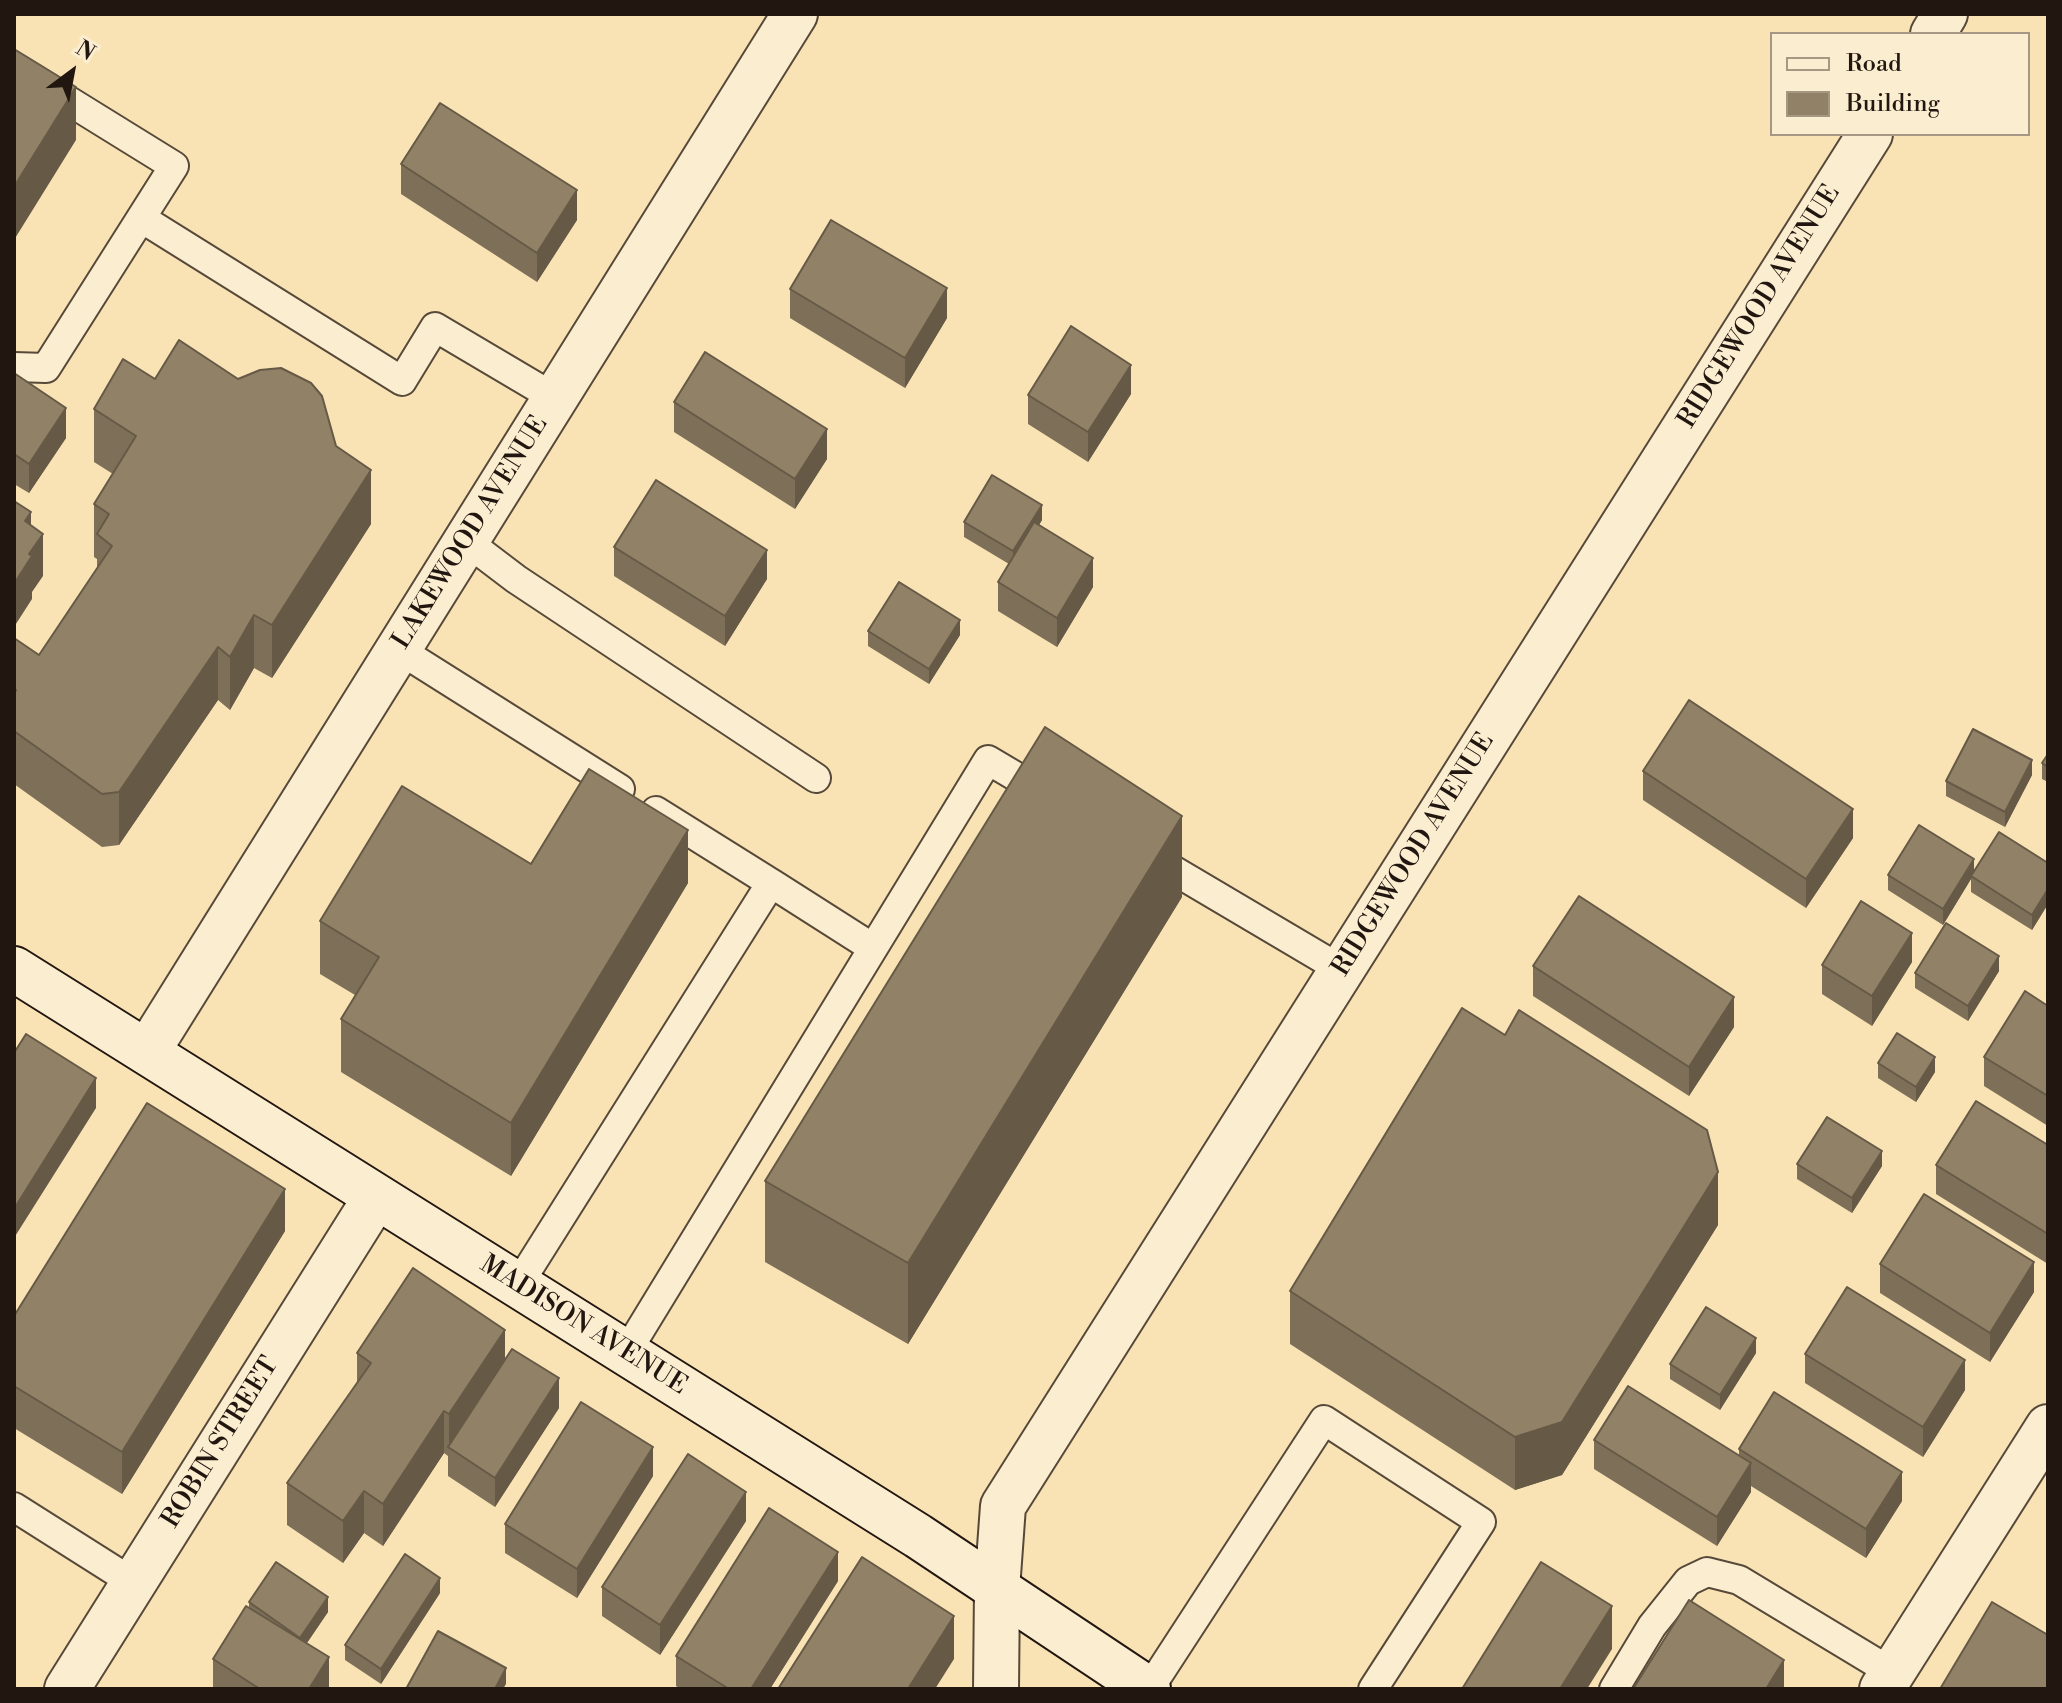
<!DOCTYPE html>
<style>
body{margin:0}
#map{position:relative;width:2062px;height:1703px;overflow:hidden;background:#f9e3b5;font-family:"Libre Bodoni",serif}
canvas{display:block}
.frame{position:absolute;inset:0;border:16px solid #211610;pointer-events:none}
.legend{position:absolute;left:1770px;top:32px;width:260px;height:104px;box-sizing:border-box;background:#fbedcf;border:2px solid #a49783;margin:0;padding:10px 14px;list-style:none;font-size:24px;color:#211610}
.legend li{display:flex;align-items:center;gap:16px;height:40px}
.legend b{width:40px;border:2px solid #a49783}
.north{position:absolute;left:32px;top:32px;width:80px;height:80px;-webkit-text-stroke:6px #fbedcf;paint-order:stroke;rotate:32deg;font-size:22px;font-weight:700;line-height:32px;text-align:center;color:#211610}
.north::after{content:'';display:block;margin:auto;width:28px;height:36px;background:#211610;clip-path:polygon(50% 0,100% 100%,50% 72%,0 100%)}
</style>
<div id="map">
<canvas width="2062" height="1703"></canvas>
<div class="frame"></div>
<ul class="legend">
<li><b style="height:10px;background:#fbedcf"></b>Road</li>
<li><b style="height:22px;background:#918166"></b>Building</li>
</ul>
<div class="north">N</div>
</div>
<script>
const g = document.querySelector('canvas').getContext('2d');
g.lineJoin = 'round';
const shape = rows => new Path2D(rows.map(r => 'M' + r).join(''));
function stroke(path, color, width, dash) { g.strokeStyle = color; g.lineWidth = width; g.lineCap = dash ? 'butt' : 'round'; g.setLineDash(dash || []); g.stroke(path); }
function fillPath(path, color) { g.fillStyle = color; g.fill(path, 'evenodd'); }
function write(font, color, halo, rows, align = 'center') {
  g.font = font + ' "Libre Bodoni",serif'; g.lineWidth = 7; g.setLineDash([]); g.textBaseline = 'middle'; g.strokeStyle = halo; g.fillStyle = color; for (const [text, x, y, turn = 0] of rows) {
    g.save(); g.translate(x, y); g.rotate((+turn || 0) * Math.PI / 180); g.textAlign = isNaN(turn) ? turn : align; if (halo) g.strokeText(text, 0, 0); g.fillText(text, 0, 0); g.restore();
  }
}
const service = shape([
 [14,67,174,166,46,368,14,367],
 [141,218,402,381,435,327,555,398],
 [466,541,516,579,816,778],
 [398,649,620,789],
 [1151,857,1342,970],
 [771,883,873,948],
 [518,1285,771,883,656,811],
 [626,1353,988,760,1047,795],
 [14,1507,134,1583],
 [1149,1689,1324,1420,1481,1522,1373,1689],
 [1614,1689,1652,1626,1688,1581,1707,1572,1739,1580,1893,1673]
]);
const minor = shape([
 [1933,34,1945,14],
 [147,1052,795,14],
 [67,1689,376,1197],
 [996,1689,997,1589,1003,1506,1870,134],
 [1882,1689,2048,1427]
]);
const secondary = shape([
 [14,969,918,1536,1148,1689]
]);
const wall = shape([
 [401,164,577,220,537,282,401,194],
 [790,289,947,318,905,388,790,318],
 [14,373,66,438,29,493,14,484],
 [155,379,336,446,371,524,272,678,254,668,230,710,218,700,119,845,102,847,14,784,14,638,39,655,97,568,97,559,94,557,94,504,113,474,94,462,94,409],
 [1131,394,1088,462,1028,424,1028,395],
 [674,402,827,459,795,509,674,432],
 [1042,520,1039,525,1093,587,1057,647,998,611,998,582,1009,564,964,537,964,522],
 [614,547,767,579,725,646,614,576],
 [868,631,960,635,929,684,868,646],
 [2048,754,2048,782,2042,779,2042,763],
 [1643,771,1853,838,1806,908,1643,800],
 [2032,775,2005,827,1946,796,1946,781],
 [2048,863,2048,904,2032,930,1971,892,1971,879,1943,925,1888,890,1888,875,1974,872],
 [531,864,688,883,511,1176,341,1072,341,1019,355,995,320,974,320,921],
 [1182,897,908,1344,765,1262,765,1181],
 [1912,962,1872,1026,1822,994,1822,965],
 [1533,966,1734,1027,1689,1096,1533,996],
 [1999,971,1968,1021,1915,988,1915,973],
 [2048,1006,2048,1126,1984,1086,1984,1057],
 [1505,1035,1718,1225,1562,1475,1515,1490,1290,1344,1290,1291],
 [1878,1063,1935,1072,1916,1102,1878,1078],
 [2048,1145,2048,1264,1936,1194,1936,1165],
 [1797,1164,1882,1166,1852,1213,1797,1179],
 [285,1231,122,1494,14,1428,14,1316],
 [1880,1264,2034,1292,1990,1362,1880,1293],
 [357,1353,505,1358,559,1408,495,1507,448,1476,448,1456,444,1453,383,1546,364,1533,343,1563,287,1525,287,1483,357,1383],
 [1756,1353,1720,1410,1670,1379,1670,1364],
 [1805,1354,1965,1390,1923,1457,1805,1383],
 [1594,1440,1739,1455,1739,1449,1902,1501,1866,1558,1751,1486,1751,1492,1717,1546,1594,1469],
 [653,1476,577,1598,505,1553,505,1524],
 [746,1521,660,1655,602,1616,602,1587],
 [838,1581,770,1689,681,1689,676,1686,676,1656],
 [440,1593,381,1684,345,1660,345,1645],
 [249,1602,328,1612,307,1643,329,1687,327,1689,213,1689,213,1659,249,1607]
]);
const shadedWall = shape([
 [76,87,76,140,14,240,14,187],
 [577,190,577,220,537,282,537,253],
 [947,288,947,318,905,388,905,358],
 [1131,365,1131,394,1088,462,1088,432],
 [66,408,66,438,29,493,29,464],
 [827,429,827,459,795,509,795,479],
 [371,470,371,524,272,678,272,625],
 [1042,505,1042,520,1013,567,1013,551],
 [31,512,31,551,43,534,43,576,32,592,32,599,14,627,14,584,25,521],
 [767,550,767,579,725,646,725,616],
 [1093,558,1093,587,1057,647,1057,618],
 [254,615,254,668,230,710,230,657],
 [960,620,960,635,929,684,929,669],
 [218,647,218,700,119,845,119,792],
 [2032,760,2032,775,2005,827,2005,812],
 [1853,809,1853,838,1806,908,1806,879],
 [1182,816,1182,897,908,1344,908,1263],
 [688,830,688,883,511,1176,511,1123],
 [1974,859,1974,874,1943,925,1943,909],
 [2048,889,2048,904,2032,930,2032,915],
 [1912,933,1912,962,1872,1026,1872,996],
 [1999,956,1999,971,1968,1021,1968,1006],
 [1734,997,1734,1027,1689,1096,1689,1067],
 [1935,1057,1935,1072,1916,1102,1916,1087],
 [96,1078,96,1108,14,1238,14,1209],
 [1882,1151,1882,1166,1852,1213,1852,1198],
 [1718,1172,1718,1225,1562,1475,1515,1490,1515,1437],
 [285,1189,285,1231,122,1494,122,1452],
 [2034,1262,2034,1292,1990,1362,1990,1333],
 [505,1330,505,1372,449,1448,449,1414],
 [1756,1338,1756,1353,1720,1410,1720,1395],
 [1965,1360,1965,1390,1923,1457,1923,1427],
 [559,1378,559,1408,495,1507,495,1478],
 [444,1411,444,1453,383,1546,383,1504],
 [653,1447,653,1476,577,1598,577,1569],
 [1751,1463,1751,1492,1717,1546,1717,1517],
 [1902,1472,1902,1501,1866,1558,1866,1529],
 [364,1491,364,1533,343,1563,343,1521],
 [746,1492,746,1521,660,1655,660,1625],
 [838,1552,838,1581,770,1689,751,1689],
 [440,1578,440,1593,381,1684,381,1669],
 [328,1597,328,1612,300,1653,300,1638],
 [1612,1606,1612,1649,1587,1689,1560,1689],
 [954,1616,954,1659,935,1689,908,1689],
 [329,1657,329,1687,327,1689,309,1689],
 [1784,1660,1784,1689,1766,1689],
 [506,1668,506,1684,503,1689,495,1689]
]);
const building = shape([
 [14,49,76,87,14,187,14,49],
 [440,103,577,190,537,253,401,164,440,103],
 [831,220,947,288,905,358,790,289,831,220],
 [1071,326,1131,365,1088,432,1028,395,1071,326],
 [179,340,238,379,260,370,281,368,311,383,322,396,336,446,371,470,272,625,254,615,230,657,218,647,119,792,102,794,14,731,14,695,16,690,14,689,14,638,39,655,112,546,97,534,109,514,94,504,136,436,94,409,123,359,155,379,179,340],
 [705,352,827,429,795,479,674,402,705,352],
 [14,373,66,408,29,464,14,454,14,373],
 [992,475,1042,505,1013,551,964,522,992,475],
 [656,480,767,550,725,616,614,547,656,480],
 [14,501,31,512,25,521,43,534,29,554,32,556,14,584,14,501],
 [1034,522,1093,558,1057,618,998,582,1034,522],
 [899,582,960,620,929,669,868,631,899,582],
 [1689,700,1853,809,1806,879,1643,771,1689,700],
 [1045,727,1182,816,908,1263,765,1181,1045,727],
 [1973,729,2032,760,2005,812,1946,781,1973,729],
 [2048,754,2048,767,2042,763,2048,754],
 [589,769,688,830,511,1123,341,1019,379,957,320,921,402,786,531,864,589,769],
 [1919,825,1974,859,1943,909,1888,875,1919,825],
 [1999,832,2048,863,2048,889,2032,915,1971,876,1999,832],
 [1579,896,1734,997,1689,1067,1533,966,1579,896],
 [1861,901,1912,933,1872,996,1822,965,1861,901],
 [1946,923,1999,956,1968,1006,1915,973,1946,923],
 [2025,991,2048,1006,2048,1096,1984,1057,2025,991],
 [1462,1008,1505,1035,1519,1010,1707,1130,1718,1172,1562,1422,1515,1437,1290,1291,1462,1008],
 [1897,1033,1935,1057,1916,1087,1878,1063,1897,1033],
 [26,1034,96,1078,14,1209,14,1053,26,1034],
 [1976,1101,2048,1145,2048,1234,1936,1165,1976,1101],
 [147,1103,285,1189,122,1452,14,1386,14,1316,147,1103],
 [1827,1117,1882,1151,1852,1198,1797,1164,1827,1117],
 [1924,1194,2034,1262,1990,1333,1880,1264,1924,1194],
 [413,1268,505,1330,449,1414,444,1411,383,1504,364,1491,343,1521,287,1483,371,1363,357,1353,413,1268],
 [1847,1287,1965,1360,1923,1427,1805,1354,1847,1287],
 [1706,1307,1756,1338,1720,1395,1670,1364,1706,1307],
 [512,1349,559,1378,495,1478,448,1447,512,1349],
 [1628,1386,1751,1463,1717,1517,1594,1440,1628,1386],
 [1774,1392,1902,1472,1866,1529,1739,1449,1774,1392],
 [581,1402,653,1447,577,1569,505,1524,581,1402],
 [688,1454,746,1492,660,1625,602,1587,688,1454],
 [769,1508,838,1552,751,1689,729,1689,676,1656,769,1508],
 [405,1554,440,1578,381,1669,345,1645,405,1554],
 [862,1557,954,1616,908,1689,778,1689,862,1557],
 [276,1562,328,1597,300,1638,249,1602,276,1562],
 [1541,1562,1612,1606,1560,1689,1462,1689,1541,1562],
 [1689,1600,1784,1660,1766,1689,1633,1689,1689,1600],
 [1992,1602,2048,1635,2048,1689,1940,1689,1992,1602],
 [246,1606,329,1657,309,1689,260,1689,213,1659,246,1606],
 [438,1631,506,1668,495,1689,406,1689,438,1631]
]);
const streetNames = [
 ["RIDGEWOOD AVENUE",1760,307,-58],
 ["LAKEWOOD AVENUE",471,533,-58],
 ["RIDGEWOOD AVENUE",1414,855,-58],
 ["MADISON AVENUE",583,1326,32],
 ["ROBIN STREET",221,1443,-58]
];
stroke(service, '#574939', 32);
stroke(minor, '#574939', 48);
stroke(secondary, '#211610', 48);
stroke(service, '#fbedcf', 28);
stroke(minor, '#fbedcf', 44);
stroke(secondary, '#fbedcf', 44);
fillPath(wall, '#7d6f58');
fillPath(shadedWall, '#665a47');
fillPath(building, '#918166');
stroke(building, '#665a47', 2);
write('26px', '#211610', '#fbedcf', streetNames);
</script>
